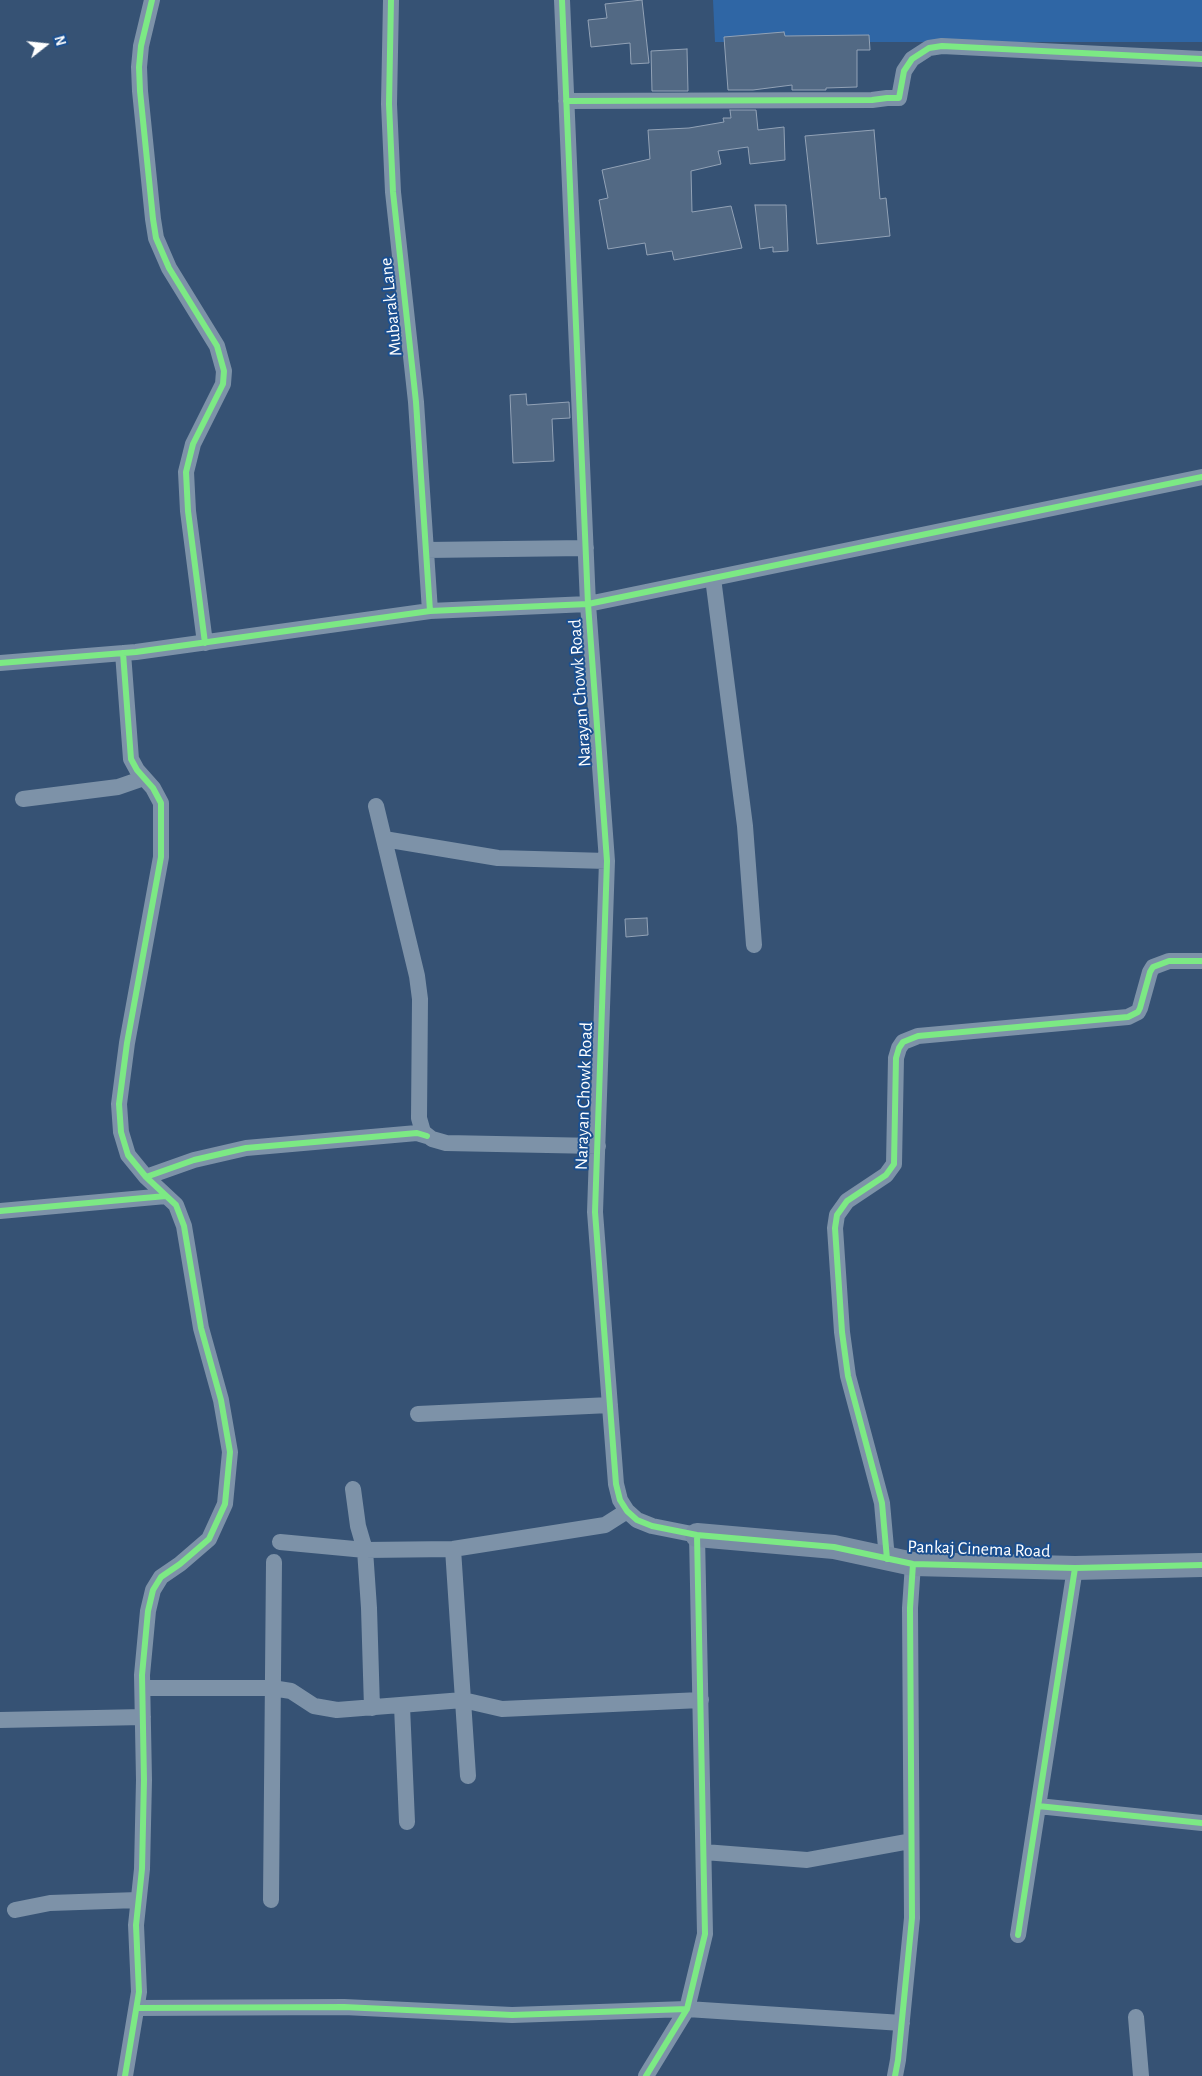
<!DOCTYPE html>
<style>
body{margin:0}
#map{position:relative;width:1202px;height:2076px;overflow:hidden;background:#365274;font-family:"Alegreya Sans",sans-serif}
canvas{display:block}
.north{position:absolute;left:20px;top:20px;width:50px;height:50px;-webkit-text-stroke:4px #1b4f8f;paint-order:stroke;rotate:74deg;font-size:14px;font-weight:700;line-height:20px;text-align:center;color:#fff}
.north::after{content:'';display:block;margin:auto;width:18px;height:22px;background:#fff;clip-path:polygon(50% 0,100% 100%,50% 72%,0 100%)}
</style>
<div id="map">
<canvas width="1202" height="2076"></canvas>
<div class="north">N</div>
</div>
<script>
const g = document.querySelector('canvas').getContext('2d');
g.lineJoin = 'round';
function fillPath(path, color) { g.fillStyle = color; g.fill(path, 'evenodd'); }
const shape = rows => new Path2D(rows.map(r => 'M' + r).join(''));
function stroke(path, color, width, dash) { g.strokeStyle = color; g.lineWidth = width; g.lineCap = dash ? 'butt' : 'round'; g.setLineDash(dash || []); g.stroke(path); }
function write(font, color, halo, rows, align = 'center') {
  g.font = font + ' "Alegreya Sans",sans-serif'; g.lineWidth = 4; g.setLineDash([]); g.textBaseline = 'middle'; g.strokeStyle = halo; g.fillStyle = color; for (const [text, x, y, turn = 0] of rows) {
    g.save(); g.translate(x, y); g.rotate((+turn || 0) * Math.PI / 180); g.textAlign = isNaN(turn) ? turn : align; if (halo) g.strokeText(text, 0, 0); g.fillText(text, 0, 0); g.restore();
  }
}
const green = shape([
 [713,0,1202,0,1202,42,715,42]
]);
const building = shape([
 [642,0,649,63,631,64,630,43,591,47,588,20,607,18,605,4,642,0],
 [784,32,785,36,869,35,870,50,857,50,857,87,826,88,826,90,792,90,792,85,753,90,728,90,724,37,784,32],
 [687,49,688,91,652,91,651,51,687,49],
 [730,110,756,110,758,130,784,127,785,160,750,164,748,147,718,151,721,164,691,171,692,212,731,206,742,248,674,260,672,251,647,255,645,243,608,249,599,200,608,198,602,170,650,159,648,130,689,128,724,122,723,118,731,118,730,110],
 [874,130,880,199,886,198,890,236,817,244,805,136,874,130],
 [755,205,786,205,788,251,773,252,773,247,760,249,755,205],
 [526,394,527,405,569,402,570,418,552,419,554,461,513,463,510,395,526,394],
 [647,918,648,935,626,937,625,919,647,918]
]);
const street = shape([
 [152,0,141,46,139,67,140,91,153,219,156,238,169,268,217,346,224,371,223,384,193,444,186,472,188,511,205,643],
 [391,0,389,104,393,192,416,402,430,611],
 [562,0,588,604,607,861,595,1212,616,1484,620,1500,627,1511,637,1520,652,1526,697,1535,705,1934,687,2009,646,2076],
 [566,101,872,100,887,98,899,98,904,71,912,59,929,48,942,46,1202,59],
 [426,550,586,548],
 [713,578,745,826,754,945],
 [123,653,131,759,137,770,153,788,161,803,161,857,127,1043,119,1104,121,1132,128,1155,146,1177,176,1205,184,1226,201,1328,221,1400,230,1452,225,1504,209,1539,180,1564,161,1577,153,1590,148,1611,142,1675,144,1780,142,1869,136,1925,139,1992,125,2076],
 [0,663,136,652,430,611,588,604,1202,477],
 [23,799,118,787,144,778],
 [376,806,417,976,420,999,419,1118,423,1132,432,1139,446,1143,598,1146],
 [384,839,498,858,607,861],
 [146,1177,194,1160,246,1148,417,1133,427,1136],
 [0,1211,166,1196],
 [418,1414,610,1405],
 [353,1489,358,1526,365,1550,369,1608,372,1708],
 [280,1542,365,1550,453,1549,605,1525,627,1511],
 [453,1549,468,1776],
 [887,1559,882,1503,848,1376,842,1332,835,1228,837,1215,847,1201,886,1175,894,1164,896,1058,899,1048,903,1042,918,1036,1128,1017,1138,1012,1140,1008,1150,972,1153,967,1169,961,1202,961],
 [143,1688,272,1688,291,1691,314,1706,337,1710,463,1700,502,1709,701,1700],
 [402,1706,407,1822],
 [0,1720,143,1717],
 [1038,1806,1202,1823],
 [704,1852,807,1860,911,1841],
 [271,1900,274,1562],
 [15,1910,50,1903,138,1900],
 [1018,1935,1075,1568],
 [137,2008,344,2007,512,2015,687,2009,902,2023],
 [1136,2017,1141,2076],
 [895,2076,898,2060,912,1918,910,1608,913,1564]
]);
const secondary = shape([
 [697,1535,834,1547,913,1564,1075,1568,1202,1565]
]);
const cycleway = shape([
 [152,0,141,46,139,67,140,91,153,219,156,238,169,268,217,346,224,371,223,384,193,444,186,472,188,511,205,643],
 [391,0,389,104,393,192,416,402,430,611],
 [562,0,588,604,607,861,595,1212,616,1484,620,1500,627,1511,637,1520,652,1526,697,1535,834,1547,913,1564,1075,1568,1202,1565],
 [566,101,872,100,887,98,899,98,904,71,912,59,929,48,942,46,1202,59],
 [123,653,131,759,137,770,153,788,161,803,161,857,127,1043,119,1104,121,1132,128,1155,146,1177,176,1205,184,1226,201,1328,221,1400,230,1452,225,1504,209,1539,180,1564,161,1577,153,1590,148,1611,142,1675,144,1780,142,1869,136,1925,139,1992,125,2076],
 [0,663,136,652,430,611,588,604,1202,477],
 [146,1177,194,1160,246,1148,417,1133,427,1136],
 [0,1211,166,1196],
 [887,1559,882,1503,848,1376,842,1332,835,1228,837,1215,847,1201,886,1175,894,1164,896,1058,899,1048,903,1042,918,1036,1128,1017,1138,1012,1140,1008,1150,972,1153,967,1169,961,1202,961],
 [1038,1806,1202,1823],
 [1018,1935,1075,1568],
 [137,2008,344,2007,512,2015,687,2009],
 [646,2076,687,2009,705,1934,697,1535],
 [895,2076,898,2060,912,1918,910,1608,913,1564]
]);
const streetNames = [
 ["Mubarak Lane",391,307,-96],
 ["Narayan Chowk Road",580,693,-94],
 ["Narayan Chowk Road",584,1096,-88],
 ["Pankaj Cinema Road",979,1549,2]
];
fillPath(green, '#2f66a5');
fillPath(building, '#526984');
stroke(building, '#92a2b6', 1);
stroke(street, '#7d92a8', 16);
stroke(secondary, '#798da4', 24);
stroke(cycleway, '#7ce984', 6);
write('18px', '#fff', '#1b4f8f', streetNames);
</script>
